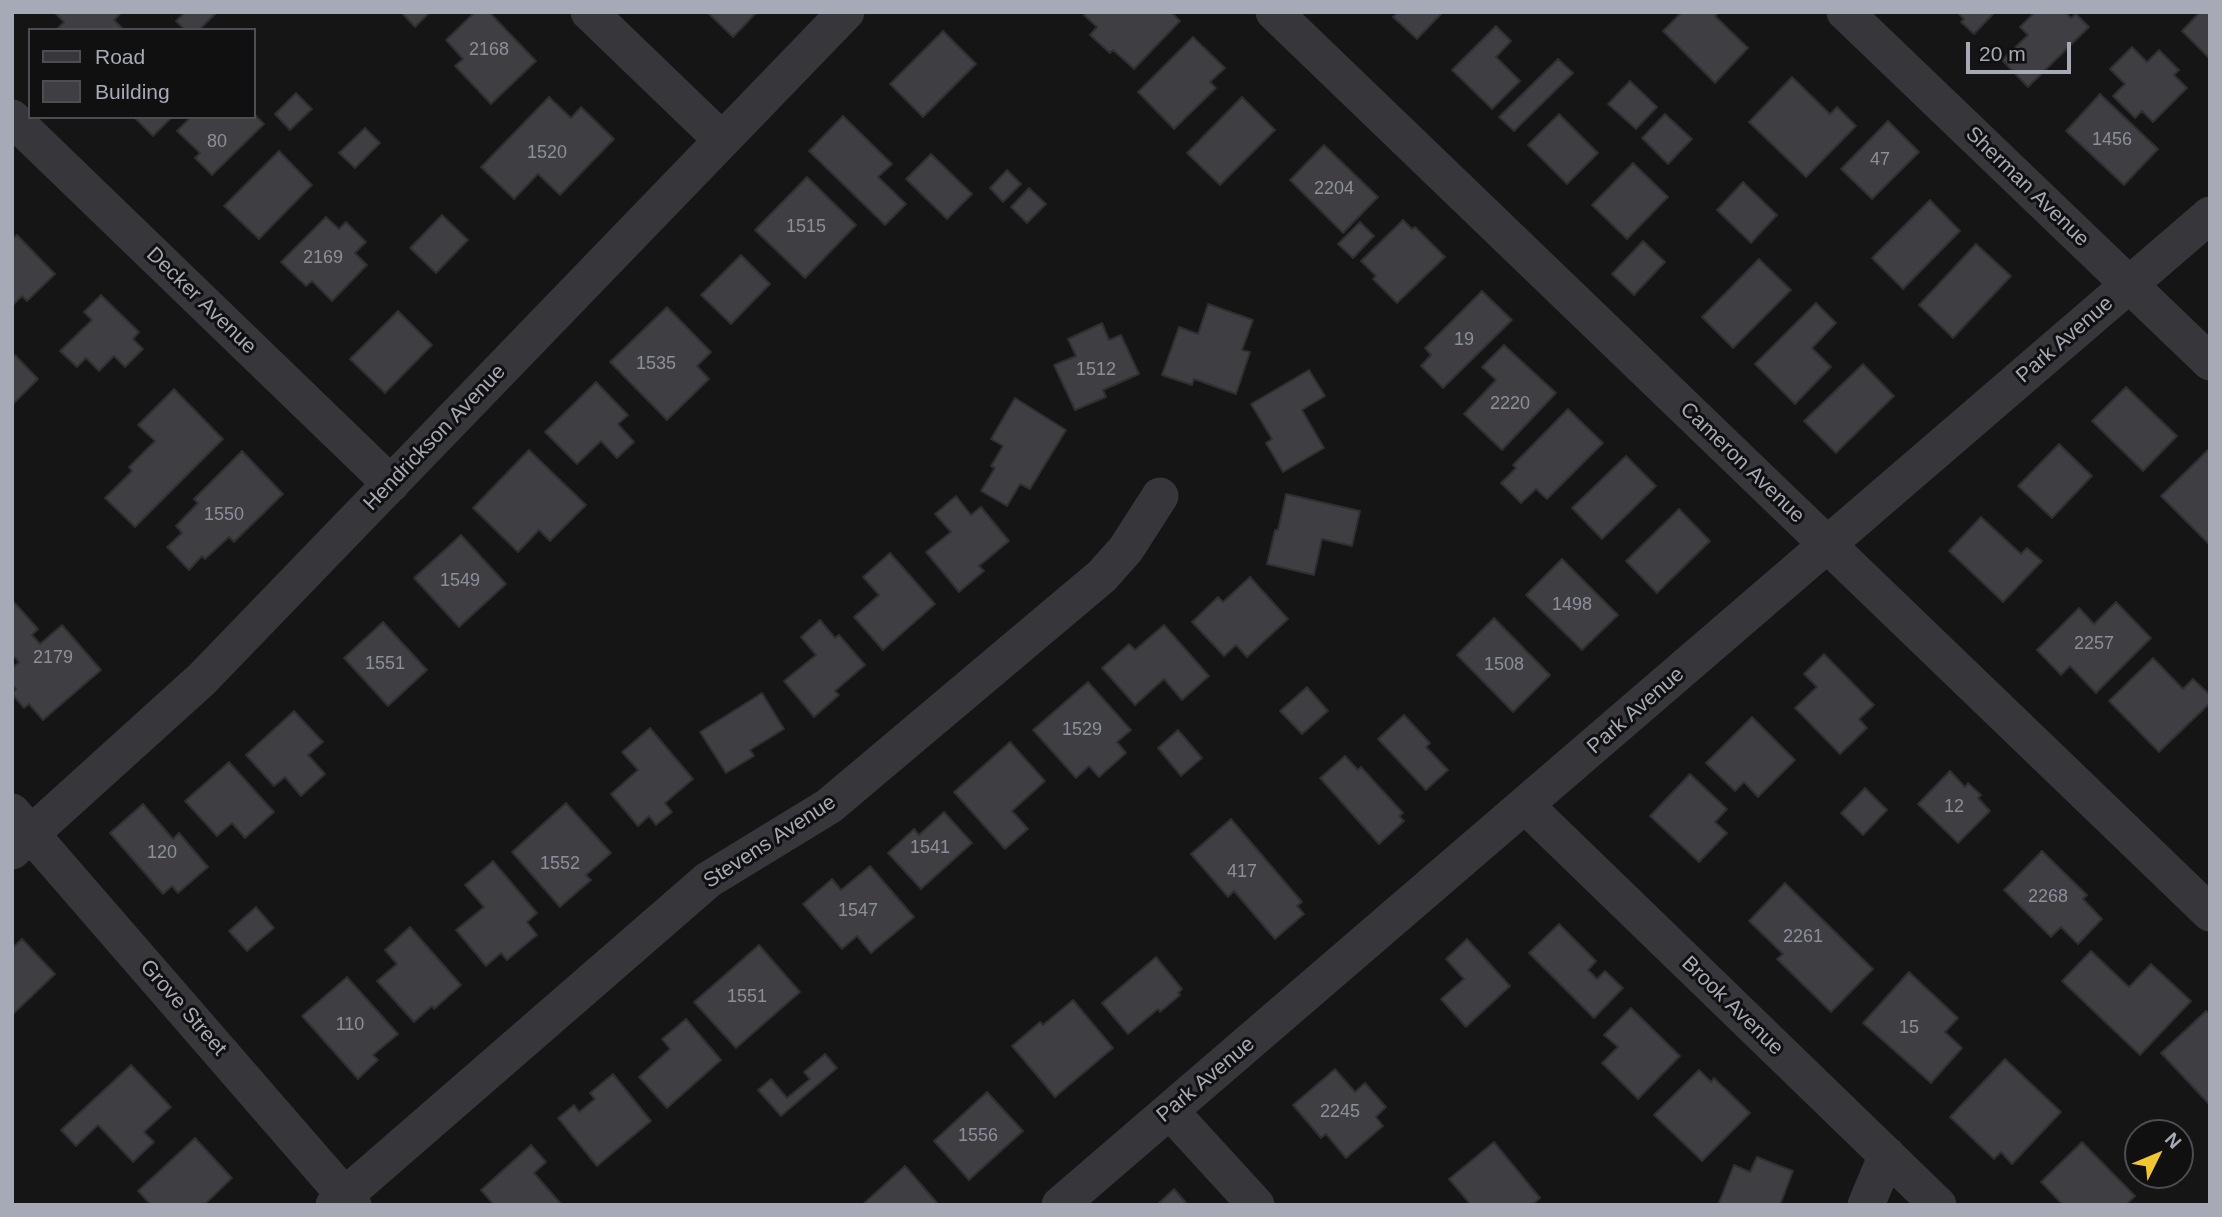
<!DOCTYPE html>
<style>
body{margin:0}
#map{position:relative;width:2222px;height:1217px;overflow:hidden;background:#151516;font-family:Arial,sans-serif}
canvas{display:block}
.frame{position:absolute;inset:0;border:14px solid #a6aab7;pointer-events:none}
.legend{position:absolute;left:28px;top:28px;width:228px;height:91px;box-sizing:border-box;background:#101011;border:2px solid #4c4e53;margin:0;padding:9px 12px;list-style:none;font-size:21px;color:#a6aab7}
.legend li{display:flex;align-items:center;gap:14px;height:35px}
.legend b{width:35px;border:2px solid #4c4e53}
.north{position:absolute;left:2124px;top:1119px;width:70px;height:70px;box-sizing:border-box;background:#101011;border:2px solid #4c4e53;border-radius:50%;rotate:47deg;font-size:19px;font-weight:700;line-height:28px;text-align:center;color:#a6aab7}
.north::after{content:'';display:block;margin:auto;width:24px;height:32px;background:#f2c631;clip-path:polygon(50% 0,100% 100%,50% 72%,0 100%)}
.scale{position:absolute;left:1966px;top:42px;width:105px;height:32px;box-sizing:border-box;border:4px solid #a6aab7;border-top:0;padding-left:9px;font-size:21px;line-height:24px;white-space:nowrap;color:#a6aab7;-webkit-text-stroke:5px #101011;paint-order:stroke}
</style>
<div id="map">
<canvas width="2222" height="1217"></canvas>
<div class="frame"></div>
<ul class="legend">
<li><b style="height:9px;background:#36363b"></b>Road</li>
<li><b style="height:19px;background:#3f3f43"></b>Building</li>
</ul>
<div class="north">N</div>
<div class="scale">20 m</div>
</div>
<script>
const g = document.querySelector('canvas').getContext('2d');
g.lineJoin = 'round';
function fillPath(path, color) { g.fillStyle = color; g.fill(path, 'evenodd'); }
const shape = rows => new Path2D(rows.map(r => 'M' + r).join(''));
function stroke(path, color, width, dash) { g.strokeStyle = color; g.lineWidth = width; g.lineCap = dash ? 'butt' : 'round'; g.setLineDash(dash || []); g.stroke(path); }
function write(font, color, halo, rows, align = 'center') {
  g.font = font + ' Arial,sans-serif'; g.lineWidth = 6; g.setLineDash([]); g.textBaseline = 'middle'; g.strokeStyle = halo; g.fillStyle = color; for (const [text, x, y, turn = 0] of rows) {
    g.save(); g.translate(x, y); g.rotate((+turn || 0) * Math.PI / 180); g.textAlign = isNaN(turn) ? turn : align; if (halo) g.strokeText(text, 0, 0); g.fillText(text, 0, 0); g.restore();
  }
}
const building = shape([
 [54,12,122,12,114,20,124,30,56,30,64,22,54,12],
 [185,12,217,12,199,30,185,30,176,21,185,12],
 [401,12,430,12,415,27,401,12],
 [475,12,489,12,536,61,491,104,455,66,463,59,446,40,475,12],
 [707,12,757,12,733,37,707,12],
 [1086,12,1171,12,1180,21,1134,69,1113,50,1110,53,1090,35,1097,27,1084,15,1086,12],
 [1398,12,1443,12,1417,39,1393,17,1398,12],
 [1682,12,1719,12,1715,16,1748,48,1715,83,1663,31,1682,12],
 [1957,12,1995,12,1974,34,1961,22,1964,19,1957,12],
 [2035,12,2065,12,2071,18,2076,14,2089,27,2028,87,2002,60,2028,35,2020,27,2035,12],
 [2200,12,2210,12,2210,59,2182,31,2200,12],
 [1496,26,1511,41,1496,57,1520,81,1492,109,1452,70,1496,26],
 [943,31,976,64,923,117,890,84,943,31],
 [1193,37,1225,68,1210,82,1216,88,1174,129,1138,92,1193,37],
 [2132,47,2147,62,2159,50,2179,70,2174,75,2187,88,2153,122,2142,111,2135,118,2113,96,2125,84,2110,69,2132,47],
 [1558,59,1573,73,1514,131,1499,117,1558,59],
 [1792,77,1830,114,1837,107,1856,126,1806,177,1749,122,1792,77],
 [1630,81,1657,107,1636,129,1608,104,1630,81],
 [296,93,312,109,290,130,275,114,296,93],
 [2100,94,2158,149,2124,185,2066,131,2100,94],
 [549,97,571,118,581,107,614,139,560,195,538,174,514,199,481,167,549,97],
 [1242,97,1275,130,1220,185,1187,153,1242,97],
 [254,114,264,124,212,175,195,158,200,153,177,131,191,117,254,117,254,114],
 [1559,114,1598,153,1567,184,1528,145,1559,114],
 [1665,114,1692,139,1668,164,1642,138,1665,114],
 [843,116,892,164,878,177,906,204,885,225,809,151,843,116],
 [134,117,172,117,153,136,134,117],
 [1888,121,1919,152,1872,199,1841,169,1888,121],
 [365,128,380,143,355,168,339,153,365,128],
 [1324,145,1378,197,1343,233,1290,180,1324,145],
 [279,151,312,185,259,239,224,206,279,151],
 [931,154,972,194,947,219,906,179,931,154],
 [1633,163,1668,197,1627,239,1592,205,1633,163],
 [1007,170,1021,184,1003,202,990,188,1007,170],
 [807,177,856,225,805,278,755,230,807,177],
 [1743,182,1777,215,1751,243,1717,210,1743,182],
 [1029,188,1046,204,1027,223,1011,207,1029,188],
 [1930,200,1960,231,1903,289,1872,258,1930,200],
 [442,215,468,240,436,273,410,248,442,215],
 [326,217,339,229,346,222,366,242,355,253,367,265,332,301,312,281,306,286,281,262,326,217],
 [1403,220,1412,229,1415,227,1445,257,1397,303,1373,279,1376,276,1361,261,1403,220],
 [1360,222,1374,236,1353,258,1338,244,1360,222],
 [17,235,55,274,27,301,22,296,12,306,12,239,17,235],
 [1643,241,1665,262,1634,295,1612,274,1643,241],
 [1976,244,2011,276,1953,338,1919,305,1976,244],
 [741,255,770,284,731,324,701,295,741,255],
 [1759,259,1791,290,1733,348,1702,317,1759,259],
 [1482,291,1512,320,1443,388,1421,366,1431,355,1425,348,1482,291],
 [101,295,139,332,133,339,143,349,125,367,114,356,99,371,86,358,77,367,60,351,92,320,84,312,101,295],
 [1816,303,1836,323,1812,348,1831,367,1795,404,1755,364,1816,303],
 [1208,304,1253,320,1242,350,1250,352,1236,394,1194,379,1192,385,1162,375,1179,327,1198,334,1208,304],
 [667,307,711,352,697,366,709,379,667,420,610,362,667,307],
 [398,311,432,345,385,393,350,359,398,311],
 [1102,323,1109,340,1121,335,1139,374,1103,390,1106,397,1075,410,1054,365,1076,356,1068,339,1102,323],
 [1504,345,1556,393,1502,450,1464,414,1496,380,1482,367,1504,345],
 [15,355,38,379,13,404,12,357,15,355],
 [1863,364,1894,396,1836,453,1804,421,1863,364],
 [1309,370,1325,396,1302,410,1324,448,1283,472,1266,443,1272,439,1251,404,1309,370],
 [596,382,628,415,618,424,634,442,617,458,601,441,577,464,545,432,596,382],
 [2126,387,2177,436,2143,471,2092,421,2126,387],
 [174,389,223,439,135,527,105,498,132,471,129,467,155,441,138,425,174,389],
 [1015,398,1066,430,1030,489,1020,484,1007,506,981,491,995,468,991,466,1003,446,991,439,1015,398],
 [1568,409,1603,443,1547,499,1536,489,1521,503,1501,483,1516,468,1513,465,1568,409],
 [2059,444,2092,476,2052,518,2018,486,2059,444],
 [529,450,586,505,550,541,539,530,518,552,473,508,529,450],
 [2208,450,2210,451,2210,545,2161,496,2208,450],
 [242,451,283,494,234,542,229,537,205,559,202,556,189,570,167,547,182,533,176,526,198,503,194,499,242,451],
 [1626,456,1656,486,1602,539,1572,508,1626,456],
 [1286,494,1360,511,1352,546,1322,539,1314,575,1267,564,1275,530,1278,530,1286,494],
 [956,496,971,515,981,507,1009,541,979,566,984,571,959,592,926,552,951,532,935,514,956,496],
 [1679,509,1710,541,1657,593,1626,561,1679,509],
 [1981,517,2021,554,2027,548,2042,561,2003,602,1949,551,1981,517],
 [461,535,506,584,459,627,414,578,461,535],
 [890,553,935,604,883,650,854,617,879,595,863,577,890,553],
 [1562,559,1618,615,1582,650,1526,595,1562,559],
 [1250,577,1288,619,1247,657,1236,645,1224,656,1192,622,1218,597,1223,602,1250,577],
 [12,600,38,629,32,635,40,644,62,625,101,670,43,720,29,704,24,708,12,694,16,689,12,685,12,668,19,662,12,654,12,600],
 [2116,602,2151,638,2096,693,2070,666,2061,675,2037,650,2079,608,2094,624,2116,602],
 [1494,618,1550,675,1513,712,1457,655,1494,618],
 [820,620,835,638,839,635,865,665,835,691,839,695,814,717,784,681,816,655,801,637,820,620],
 [383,622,427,670,388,706,344,658,383,622],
 [1164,625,1209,676,1182,700,1164,679,1135,705,1102,668,1129,644,1135,650,1164,625],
 [1824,654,1874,705,1859,719,1867,728,1840,754,1795,708,1817,687,1804,674,1824,654],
 [2153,658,2183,689,2193,679,2210,695,2210,703,2159,752,2109,701,2153,658],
 [1088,682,1131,730,1117,742,1126,753,1099,777,1089,766,1076,778,1033,730,1088,682],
 [1307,687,1328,711,1302,734,1280,711,1307,687],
 [762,693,784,729,750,750,754,756,726,773,700,732,762,693],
 [294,711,323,742,308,755,325,774,301,796,285,777,274,786,246,755,294,711],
 [1404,715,1430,743,1426,747,1448,770,1426,790,1378,739,1404,715],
 [1752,717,1795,760,1758,797,1744,782,1735,791,1706,763,1752,717],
 [650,728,693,779,665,803,672,812,656,825,649,816,638,826,611,794,638,770,622,752,650,728],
 [1178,730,1202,758,1181,776,1158,748,1178,730],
 [1010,742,1045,781,1012,811,1028,829,1005,849,954,792,1010,742],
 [1345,756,1358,770,1361,767,1403,813,1399,816,1404,821,1379,844,1320,778,1345,756],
 [229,762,274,812,245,838,232,823,217,836,185,801,229,762],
 [1950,771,1965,787,1968,783,1981,795,1978,798,1990,811,1958,843,1918,804,1950,771],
 [1690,774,1727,809,1715,822,1727,833,1699,862,1650,816,1690,774],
 [1865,788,1887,810,1863,835,1841,813,1865,788],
 [566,803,611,853,586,875,591,880,560,907,512,852,566,803],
 [143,804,173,839,179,833,208,867,178,893,172,886,163,894,110,833,143,804],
 [944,812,972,843,921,889,888,853,914,829,919,835,944,812],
 [1231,819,1302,902,1297,906,1304,914,1275,939,1234,891,1228,897,1191,854,1231,819],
 [2042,851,2087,895,2083,899,2102,919,2078,944,2061,927,2051,937,2004,890,2042,851],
 [493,861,537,913,527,922,537,935,507,960,501,953,486,966,456,930,484,907,465,885,493,861],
 [870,866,914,917,871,953,857,936,842,949,803,904,832,879,841,890,870,866],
 [1785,883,1873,969,1831,1012,1777,959,1783,954,1749,921,1785,883],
 [256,907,274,928,247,951,229,931,256,907],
 [1559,924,1596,961,1588,970,1597,979,1605,971,1623,988,1594,1018,1529,953,1559,924],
 [410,927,461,985,434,1009,432,1006,414,1022,377,981,397,964,385,950,410,927],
 [22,939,55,974,12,1015,12,948,22,939],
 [1467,939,1510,986,1466,1027,1441,999,1464,979,1446,959,1467,939],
 [759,945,800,992,736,1048,694,1002,759,945],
 [2091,951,2129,987,2151,964,2191,1001,2140,1055,2062,981,2091,951],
 [1156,957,1182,989,1178,993,1180,995,1160,1012,1158,1009,1128,1034,1102,1003,1156,957],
 [1909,972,1958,1018,1945,1032,1962,1048,1931,1083,1863,1023,1909,972],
 [347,977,398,1034,373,1055,378,1060,358,1079,302,1016,347,977],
 [1073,1000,1113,1048,1055,1097,1012,1046,1040,1022,1043,1025,1073,1000],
 [1631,1008,1680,1056,1638,1099,1602,1063,1618,1047,1604,1035,1631,1008],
 [2206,1011,2210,1014,2210,1101,2208,1103,2161,1053,2206,1011],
 [686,1019,721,1060,667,1108,639,1077,670,1049,662,1039,686,1019],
 [825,1054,837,1068,781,1116,758,1090,771,1079,787,1098,810,1079,804,1072,825,1054],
 [2005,1059,2061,1112,2012,1164,2001,1152,1994,1159,1950,1117,2005,1059],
 [131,1065,171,1107,144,1132,154,1142,133,1162,98,1125,76,1146,61,1130,131,1065],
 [1335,1069,1355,1092,1365,1083,1386,1107,1376,1117,1383,1126,1346,1158,1326,1134,1321,1138,1293,1105,1335,1069],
 [1699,1070,1711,1082,1714,1078,1750,1113,1702,1161,1654,1115,1699,1070],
 [613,1074,651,1121,597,1166,558,1118,574,1105,579,1112,595,1099,590,1093,613,1074],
 [987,1092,1023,1131,969,1180,934,1141,987,1092],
 [195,1138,232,1178,204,1205,151,1205,138,1191,195,1138],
 [1494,1142,1540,1198,1532,1205,1471,1205,1449,1179,1494,1142],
 [2082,1142,2135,1196,2126,1205,2063,1205,2041,1182,2082,1142],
 [531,1145,546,1162,534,1173,562,1205,494,1205,481,1190,531,1145],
 [1757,1157,1793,1171,1780,1205,1718,1205,1734,1165,1750,1172,1757,1157],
 [905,1166,938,1204,862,1205,905,1166],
 [1174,1189,1188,1205,1157,1205,1174,1189]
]);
const street = shape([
 [589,12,722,140],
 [1274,12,2210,913],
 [1845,12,2210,362],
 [12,118,391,484],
 [1526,806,1938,1205],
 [12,812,353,1205],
 [12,851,202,679,846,12],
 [1170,1111,1256,1205],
 [334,1205,708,880,829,806,1102,576,1126,549,1160,496],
 [1060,1205,2210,215],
 [1866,1205,1887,1155]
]);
const numberNames = [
 ["2168",489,50],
 ["1456",2112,140],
 ["80",217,142],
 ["1520",547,153],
 ["47",1880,160],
 ["2204",1334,189],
 ["1515",806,227],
 ["2169",323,258],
 ["19",1464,340],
 ["1535",656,364],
 ["1512",1096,370],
 ["2220",1510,404],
 ["1550",224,515],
 ["1549",460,581],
 ["1498",1572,605],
 ["2257",2094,644],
 ["2179",53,658],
 ["1551",385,664],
 ["1508",1504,665],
 ["1529",1082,730],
 ["12",1954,807],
 ["1541",930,848],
 ["120",162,853],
 ["1552",560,864],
 ["417",1242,872],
 ["2268",2048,897],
 ["1547",858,911],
 ["2261",1803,937],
 ["1551",747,997],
 ["110",350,1025],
 ["15",1909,1028],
 ["2245",1340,1112],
 ["1556",978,1136]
];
const streetNames = [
 ["Sherman Avenue",2027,187,44],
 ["Decker Avenue",201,301,44],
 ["Park Avenue",2065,340,-41],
 ["Hendrickson Avenue",435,438,-46],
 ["Cameron Avenue",1742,463,44],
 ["Park Avenue",1636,711,-41],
 ["Stevens Avenue",770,842,-33],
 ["Brook Avenue",1732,1006,44],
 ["Grove Street",183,1008,49],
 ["Park Avenue",1206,1080,-40]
];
fillPath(building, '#3f3f43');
stroke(building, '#2f2f32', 2);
stroke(street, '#36363b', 37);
write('18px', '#8c8f9a', null, numberNames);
write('21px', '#a6aab7', '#101011', streetNames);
</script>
